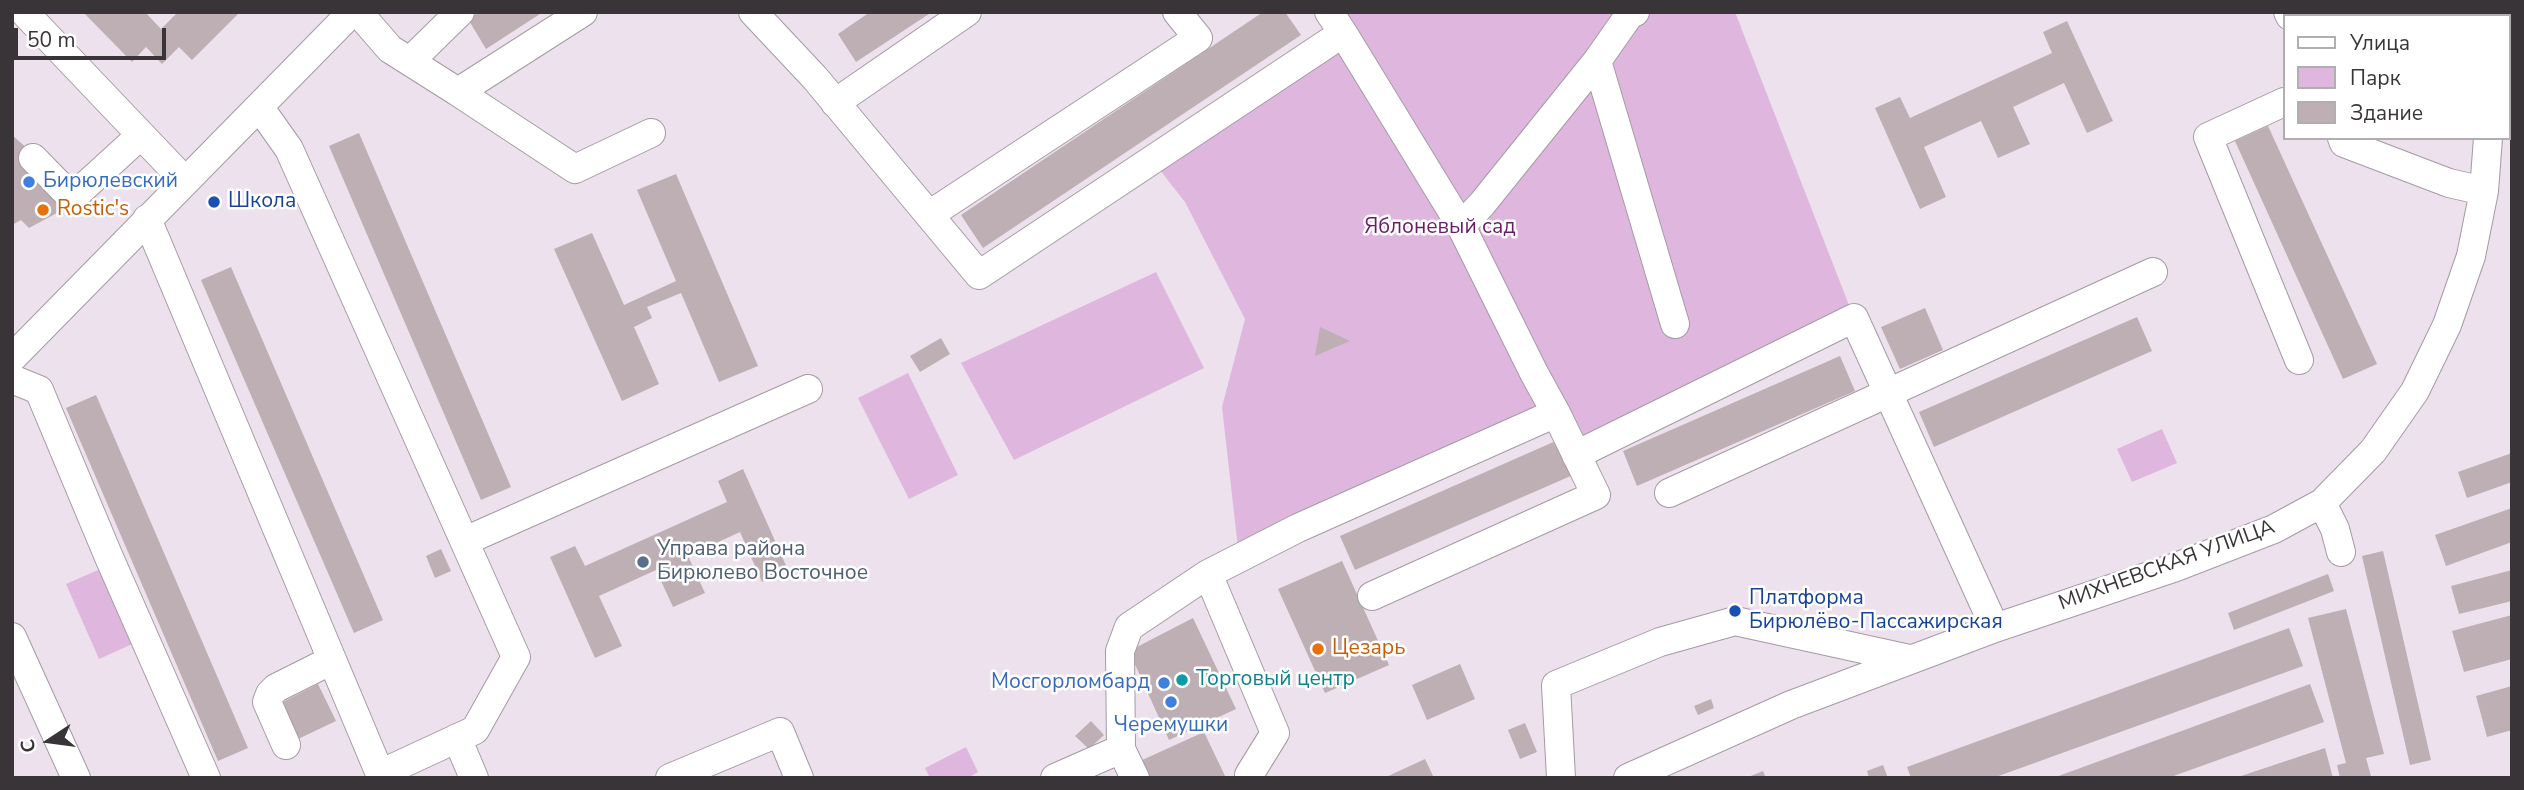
<!DOCTYPE html>
<meta charset="utf-8">
<style>
body{margin:0}
#map{position:relative;width:2524px;height:790px;overflow:hidden;background:#ece1ec;font-family:"Nunito Sans",sans-serif}
canvas{display:block}
.frame{position:absolute;inset:0;border:14px solid #393438;pointer-events:none}
.legend{position:absolute;left:2283px;top:14px;width:228px;height:126px;box-sizing:border-box;background:#fff;border:2px solid #b0aeaf;margin:0;padding:9px 12px;list-style:none;font-size:21px;color:#393438}
.legend li{display:flex;align-items:center;gap:14px;height:35px}
.legend b{width:35px;border:2px solid #b0aeaf}
.north{position:absolute;left:14px;top:706px;width:70px;height:70px;-webkit-text-stroke:5px #fff;paint-order:stroke;rotate:257deg;font-size:19px;font-weight:700;line-height:28px;text-align:center;color:#393438}
.north::after{content:'';display:block;margin:auto;width:24px;height:32px;background:#393438;clip-path:polygon(50% 0,100% 100%,50% 72%,0 100%)}
.scale{position:absolute;left:14px;top:28px;width:152px;height:32px;box-sizing:border-box;border:4px solid #393438;border-top:0;padding-left:9px;font-size:21px;line-height:24px;white-space:nowrap;color:#393438;-webkit-text-stroke:5px #fff;paint-order:stroke}
</style>
<div id="map">
<canvas width="2524" height="790"></canvas>
<div class="frame"></div>
<ul class="legend">
<li><b style="height:9px;background:#fff"></b>Улица</li>
<li><b style="height:19px;background:#dfb7de"></b>Парк</li>
<li><b style="height:19px;background:#beafb4"></b>Здание</li>
</ul>
<div class="north">С</div>
<div class="scale">50 m</div>
</div>
<script>
const g = document.querySelector('canvas').getContext('2d');
g.lineJoin = 'round';
function fillPath(path, color) { g.fillStyle = color; g.fill(path, 'evenodd'); }
const shape = rows => new Path2D(rows.map(r => 'M' + r).join(''));
function stroke(path, color, width, dash) { g.strokeStyle = color; g.lineWidth = width; g.lineCap = dash ? 'butt' : 'round'; g.setLineDash(dash || []); g.stroke(path); }
function write(font, color, halo, rows, align = 'center') {
  g.font = font + ' "Nunito Sans",sans-serif'; g.lineWidth = 5; g.setLineDash([]); g.textBaseline = 'middle'; g.strokeStyle = halo; g.fillStyle = color; for (const [text, x, y, turn = 0] of rows) {
    g.save(); g.translate(x, y); g.rotate((+turn || 0) * Math.PI / 180); g.textAlign = isNaN(turn) ? turn : align; if (halo) g.strokeText(text, 0, 0); g.fillText(text, 0, 0); g.restore();
  }
}
const green = shape([
 [1329,12,1735,12,1854,318,1576,455,1557,413,1239,557,1222,407,1245,319,1185,202,1152,160,1343,33],
 [1156,272,1204,368,1014,460,961,363],
 [908,373,958,475,909,499,858,398],
 [2162,429,2177,463,2132,482,2117,449],
 [105,567,139,641,99,659,66,584],
 [966,747,978,772,968,778,930,778,925,768]
]);
const building = shape([
 [83,12,145,12,161,29,178,12,240,12,192,60,179,47,162,64,146,47,132,62],
 [479,12,543,12,486,49,468,19],
 [870,12,932,12,856,62,838,34],
 [1263,12,1285,12,1301,35,983,248,961,215],
 [2312,12,2350,12,2351,16,2314,16],
 [2067,21,2113,121,2087,133,2064,83,2013,107,2030,144,1998,158,1981,121,1924,147,1946,197,1920,209,1875,108,1900,97,1910,118,2052,53,2043,32],
 [2268,126,2377,364,2343,379,2235,141],
 [359,133,511,487,481,500,329,146],
 [12,135,29,150,68,207,29,228,21,220,12,225],
 [676,174,758,366,719,382,681,293,647,307,652,318,634,327,659,384,622,401,554,249,592,233,624,305,676,281,637,190],
 [231,267,383,620,354,633,201,280],
 [1925,308,1943,350,1900,369,1881,327],
 [2137,317,2152,351,1934,447,1919,412],
 [1320,327,1350,341,1315,356],
 [941,338,950,354,920,372,910,356],
 [1840,356,1855,391,1637,486,1623,451],
 [96,395,248,748,218,761,66,408],
 [1558,440,1573,475,1355,570,1340,536],
 [2512,453,2512,482,2467,498,2458,472],
 [743,469,788,570,762,582,740,532,688,556,705,593,673,607,656,570,599,596,622,646,595,658,550,557,575,546,585,566,727,502,718,481],
 [2512,508,2512,542,2446,566,2435,535],
 [441,549,451,571,435,578,426,556],
 [2383,551,2431,760,2410,765,2362,556],
 [1342,561,1389,665,1325,693,1278,589],
 [2512,570,2512,601,2459,614,2451,586],
 [2328,574,2334,591,2234,630,2228,613],
 [2346,609,2384,754,2366,758,2371,776,2366,778,2340,778,2337,765,2346,763,2308,618],
 [2512,615,2512,659,2464,672,2452,631],
 [1193,618,1236,709,1169,740,1129,651],
 [2289,628,2303,666,1993,778,1911,778,1907,767],
 [1460,664,1475,699,1427,720,1412,685],
 [318,684,336,721,296,740,279,704],
 [2310,684,2324,722,2168,778,2053,778],
 [2512,686,2512,730,2487,737,2476,696],
 [1711,699,1714,708,1698,715,1694,706],
 [1091,721,1104,735,1089,749,1075,736],
 [1525,723,1537,752,1520,759,1508,730],
 [1204,732,1226,778,1148,778,1140,761],
 [2325,748,2333,778,2238,778,2238,777],
 [1425,759,1434,778,1384,778],
 [1883,765,1888,778,1869,778,1867,771],
 [1763,771,1766,778,1746,778]
]);
const minor = shape([
 [24,12,185,181],
 [358,12,390,49,458,92,583,12],
 [753,12,815,78,979,275,1343,33,1461,226,1534,373,1556,413],
 [1329,12,1343,33],
 [2288,12,2290,16],
 [2508,60,2512,60],
 [410,61,460,12],
 [1597,61,1675,324],
 [458,92,575,169,651,133],
 [2284,102,2208,137,2299,360],
 [835,103,967,12],
 [2342,138,2344,143,2449,183,2484,191],
 [33,158,72,198,141,135],
 [929,215,1198,38,1177,12],
 [147,219,380,774,475,730,516,657,289,149,260,108],
 [1461,226,1482,204,1597,61,1630,14,1635,12],
 [12,358,352,12],
 [12,379,39,390,108,555,206,778],
 [1576,455,1854,318,1995,628],
 [1669,493,2153,272],
 [2322,503,2335,529,2341,552],
 [465,541,808,389],
 [12,637,76,778],
 [457,738,474,778],
 [286,745,267,702,270,694,276,688,332,660],
 [670,778,780,732,799,778],
 [1055,778,1121,749],
 [1135,778,1121,749,1120,651,1129,627,1208,574],
 [1250,778,1249,775,1275,733,1208,574,1298,528,1556,413,1596,495,1372,596],
 [1561,778,1556,685,1660,642,1735,621,1909,659],
 [1628,778,1791,705,1995,628,2176,567,2274,529,2322,503,2373,451,2415,391,2447,325,2471,256,2484,191,2488,138]
]);
const markers = [
 [29,182,7,"#3f7fe0"],
 [214,202,7,"#1a4fb4"],
 [43,210,7,"#e8710a"],
 [643,562,7,"#5c6f8a"],
 [1735,611,7,"#1a4fb4"],
 [1318,649,7,"#e8710a"],
 [1182,680,7,"#0f9aa8"],
 [1164,683,7,"#3f7fe0"],
 [1171,702,7,"#3f7fe0"]
];
const shopNames = [
 ["Бирюлевский",43,182],
 ["Мосгорломбард",1150,683,"right"],
 ["Черемушки",1171,726,"center"]
];
const transitNames = [
 ["Школа",228,202],
 ["Платформа",1749,599],
 ["Бирюлёво-Пассажирская",1749,623]
];
const foodNames = [
 ["Rostic's",57,210],
 ["Цезарь",1332,649]
];
const parkNames = [
 ["Яблоневый сад",1440,228]
];
const serviceNames = [
 ["Управа района",657,550],
 ["Бирюлево Восточное",657,574]
];
const streetNames = [
 ["МИХНЕВСКАЯ УЛИЦА",2167,566,-20]
];
const cultureNames = [
 ["Торговый центр",1196,680]
];
fillPath(green, '#dfb7de');
fillPath(building, '#beafb4');
stroke(minor, '#a49aa4', 30);
stroke(minor, '#fff', 28);
for (const [x, y, r, color] of markers) { const dot = new Path2D(); dot.arc(x, y, r, 0, 2 * Math.PI); g.fillStyle = color; g.fill(dot); stroke(dot, '#fff', 2.5); }
write('21px', '#366cbe', '#fff', shopNames, 'left');
write('21px', '#164399', '#fff', transitNames, 'left');
write('21px', '#c56008', '#fff', foodNames, 'left');
write('21px', '#681c6a', '#fff', parkNames);
write('21px', '#4e5e75', '#fff', serviceNames, 'left');
write('21px', '#393438', '#fff', streetNames);
write('21px', '#0d838f', '#fff', cultureNames, 'left');
</script>
